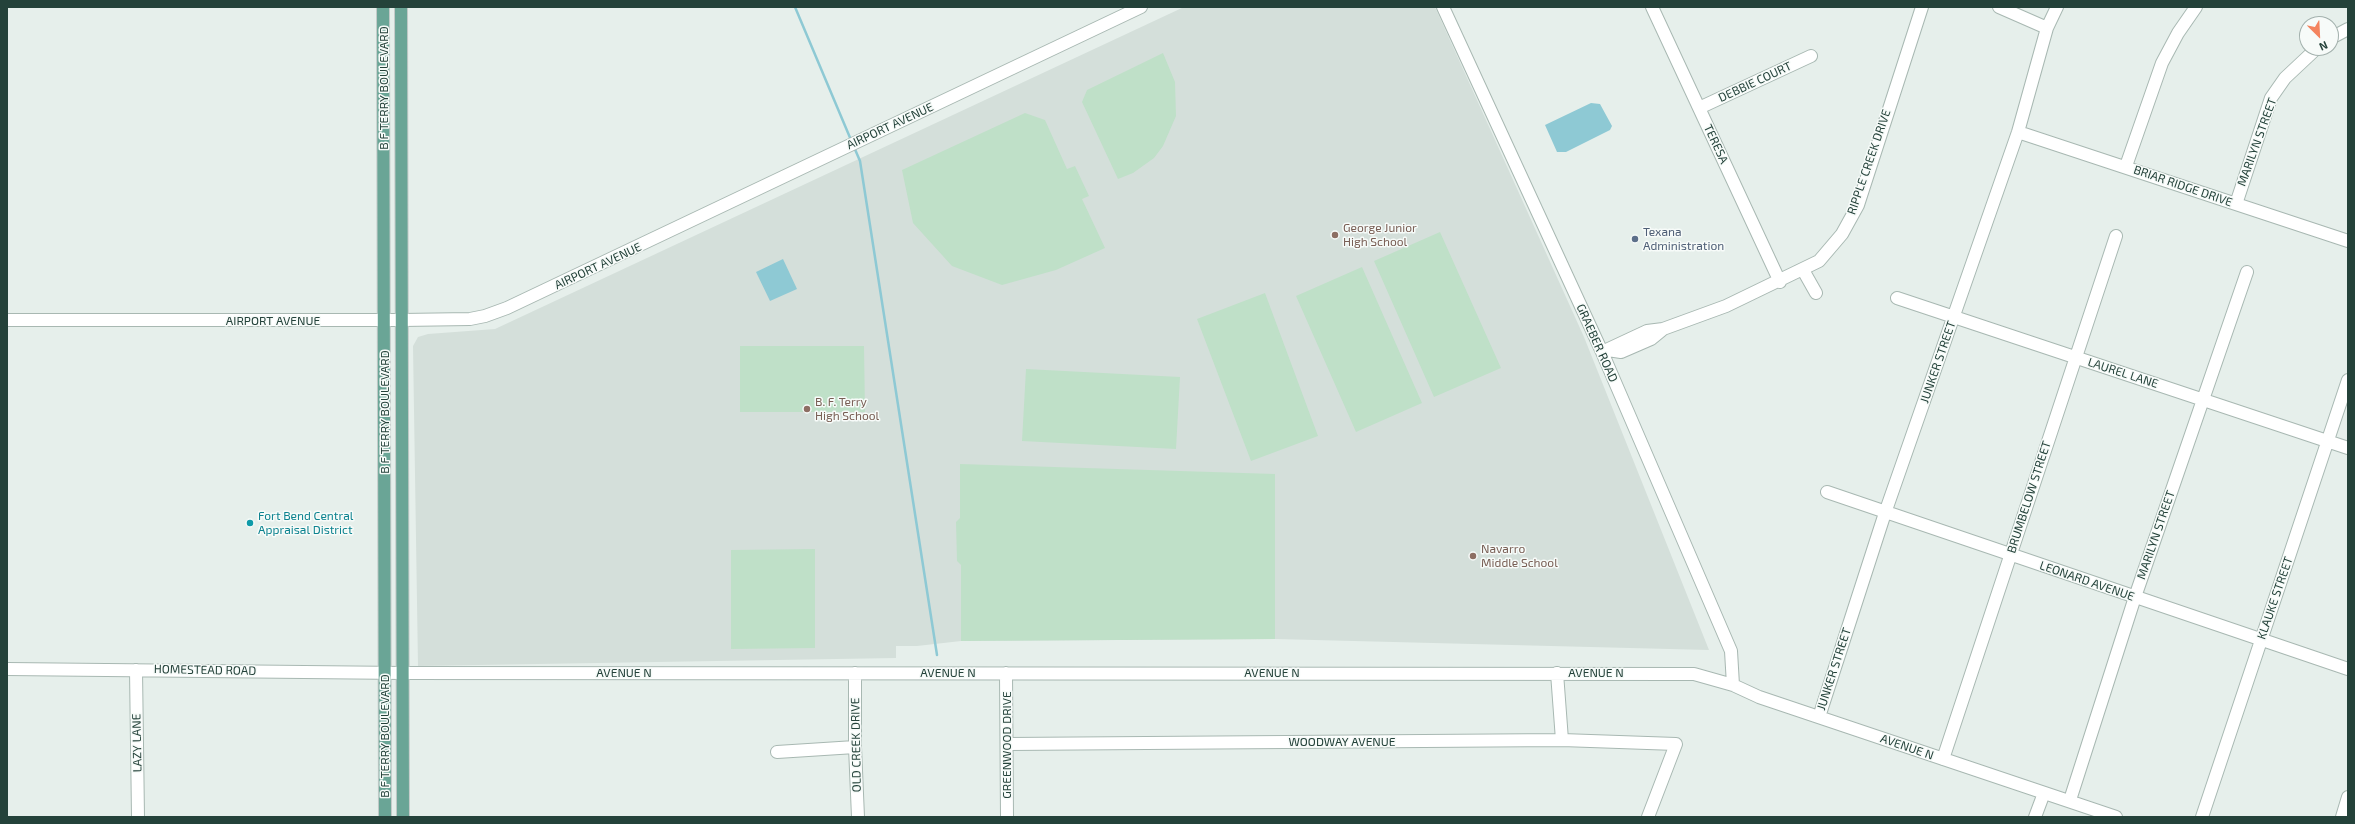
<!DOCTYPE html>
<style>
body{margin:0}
#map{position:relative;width:2355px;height:824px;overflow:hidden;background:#e6efeb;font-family:"Exo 2",sans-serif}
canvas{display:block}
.frame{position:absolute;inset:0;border:8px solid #24423a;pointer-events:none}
.north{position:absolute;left:2299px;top:16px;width:40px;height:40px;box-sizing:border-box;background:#f7fbf9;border:1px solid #a3b1ad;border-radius:50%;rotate:156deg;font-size:11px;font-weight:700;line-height:16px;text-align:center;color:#24423a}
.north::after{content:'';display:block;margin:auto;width:14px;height:18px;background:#f4845f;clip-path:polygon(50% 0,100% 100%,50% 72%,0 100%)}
</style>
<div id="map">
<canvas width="2355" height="824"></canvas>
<div class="frame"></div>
<div class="north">N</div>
</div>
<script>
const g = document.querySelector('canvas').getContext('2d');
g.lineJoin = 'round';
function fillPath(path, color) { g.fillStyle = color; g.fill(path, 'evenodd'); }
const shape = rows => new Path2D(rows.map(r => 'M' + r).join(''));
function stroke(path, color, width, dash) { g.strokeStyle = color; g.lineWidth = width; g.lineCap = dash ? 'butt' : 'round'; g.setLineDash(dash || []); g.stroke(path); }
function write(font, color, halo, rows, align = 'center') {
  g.font = font + ' "Exo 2",sans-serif'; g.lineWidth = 3; g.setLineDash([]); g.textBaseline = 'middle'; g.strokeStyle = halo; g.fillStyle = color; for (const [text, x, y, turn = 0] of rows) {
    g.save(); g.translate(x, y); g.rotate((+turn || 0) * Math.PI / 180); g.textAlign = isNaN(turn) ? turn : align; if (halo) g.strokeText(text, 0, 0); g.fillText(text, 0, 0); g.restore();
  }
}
const built = shape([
 [1184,7,1435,7,1584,337,1709,650,1275,639,961,641,917,646,896,646,896,658,418,666,413,346,418,337,428,334,495,329]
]);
const green = shape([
 [1163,53,1175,82,1176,116,1163,146,1154,158,1133,173,1118,179,1082,102,1087,90],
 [1025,113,1045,120,1067,169,1075,166,1089,196,1082,199,1105,248,1056,270,1002,285,952,266,913,223,902,170],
 [1440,232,1501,368,1434,397,1374,261],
 [1362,267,1422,403,1356,432,1296,296],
 [1265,293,1318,436,1251,461,1197,319],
 [740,346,864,346,865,412,740,412],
 [1026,369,1180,377,1176,449,1022,441],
 [960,464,1275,474,1275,639,961,641,961,565,957,561,956,522,960,518],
 [815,549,815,648,731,649,731,550]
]);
const water = shape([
 [1591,103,1600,104,1612,126,1610,130,1566,152,1557,152,1545,125],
 [783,259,797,289,770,301,756,272]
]);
const stream = shape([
 [795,7,851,140],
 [854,147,860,161,937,655]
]);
const minor = shape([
 [1443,7,1602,352,1731,651,1733,685],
 [1652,7,1780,282],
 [1999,7,2047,28],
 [2331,38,2348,29],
 [1699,108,1811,56],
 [2018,132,2348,241],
 [2126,166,2162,63,2178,33,2196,7],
 [2236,204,2271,98,2285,78,2317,48],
 [1803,270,1816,293],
 [1897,298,2348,448],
 [7,320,402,320,470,319,485,316,507,308,1141,7],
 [1608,350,1621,352,1651,339,1662,330],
 [1602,352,1647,331,1663,329,1726,306,1819,261,1842,234,1858,205,1922,7],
 [1827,492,2348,669],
 [7,669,403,673,1694,674,1733,685,1759,697,2116,817],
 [136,670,138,817],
 [855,673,855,747,858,817],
 [1006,673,1007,817],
 [1557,673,1562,740],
 [1819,717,1885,513,2018,132,2047,28,2057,7],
 [1008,744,1562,740,1676,744,1648,817],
 [777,752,855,747],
 [1943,759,2116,236],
 [2070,800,2135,597,2247,272],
 [2035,817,2044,793],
 [2202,817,2348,380],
 [2342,817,2348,797]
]);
const major = shape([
 [383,7,385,817],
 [401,7,403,817]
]);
const markers = [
 [1335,235,4,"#8d6e63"],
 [1635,239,4,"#5c6f8a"],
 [807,409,4,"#8d6e63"],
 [250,523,4,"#0f9aa8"],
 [1473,556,4,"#8d6e63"]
];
const streetNames = [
 ["DEBBIE COURT",1755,82,-25],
 ["B F TERRY BOULEVARD",384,88,-90],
 ["AIRPORT AVENUE",890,126,-25],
 ["MARILYN STREET",2257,142,-70],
 ["TERESA",1716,144,65],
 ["RIPPLE CREEK DRIVE",1869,162,-71],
 ["BRIAR RIDGE DRIVE",2183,186,19],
 ["AIRPORT AVENUE",598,266,-25],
 ["AIRPORT AVENUE",273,321],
 ["GRAEBER ROAD",1597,343,66],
 ["JUNKER STREET",1938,362,-71],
 ["LAUREL LANE",2123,373,18],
 ["B F TERRY BOULEVARD",385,412,-90],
 ["BRUMBELOW STREET",2029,497,-72],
 ["MARILYN STREET",2156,535,-71],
 ["LEONARD AVENUE",2087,581,19],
 ["KLAUKE STREET",2275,598,-71],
 ["JUNKER STREET",1834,669,-72],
 ["HOMESTEAD ROAD",205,670,1],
 ["AVENUE N",624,673],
 ["AVENUE N",948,673],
 ["AVENUE N",1272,673],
 ["AVENUE N",1596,673],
 ["B F TERRY BOULEVARD",385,736,-90],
 ["WOODWAY AVENUE",1342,742],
 ["LAZY LANE",137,743,-91],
 ["OLD CREEK DRIVE",856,745,-91],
 ["GREENWOOD DRIVE",1007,745,-90],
 ["AVENUE N",1907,747,19]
];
const educationNames = [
 ["George Junior",1343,228],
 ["High School",1343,242],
 ["B. F. Terry",815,402],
 ["High School",815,416],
 ["Navarro",1481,549],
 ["Middle School",1481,563]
];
const serviceNames = [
 ["Texana",1643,232],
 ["Administration",1643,246]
];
const cultureNames = [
 ["Fort Bend Central",258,516],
 ["Appraisal District",258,530]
];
fillPath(built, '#d4dfda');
fillPath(green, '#bfe0c8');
fillPath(water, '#8ec9d4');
stroke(stream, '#8ec9d4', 2.5);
stroke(minor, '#a8b8b2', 14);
stroke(major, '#c2cac8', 14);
stroke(minor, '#fff', 12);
stroke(major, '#6aa596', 12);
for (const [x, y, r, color] of markers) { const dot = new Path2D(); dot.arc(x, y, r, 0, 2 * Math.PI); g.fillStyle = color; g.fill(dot); stroke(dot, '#f7fbf9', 1.5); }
write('12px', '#24423a', '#f7fbf9', streetNames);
write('12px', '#785e54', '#f7fbf9', educationNames, 'left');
write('12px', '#4e5e75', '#f7fbf9', serviceNames, 'left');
write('12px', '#0d838f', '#f7fbf9', cultureNames, 'left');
</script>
